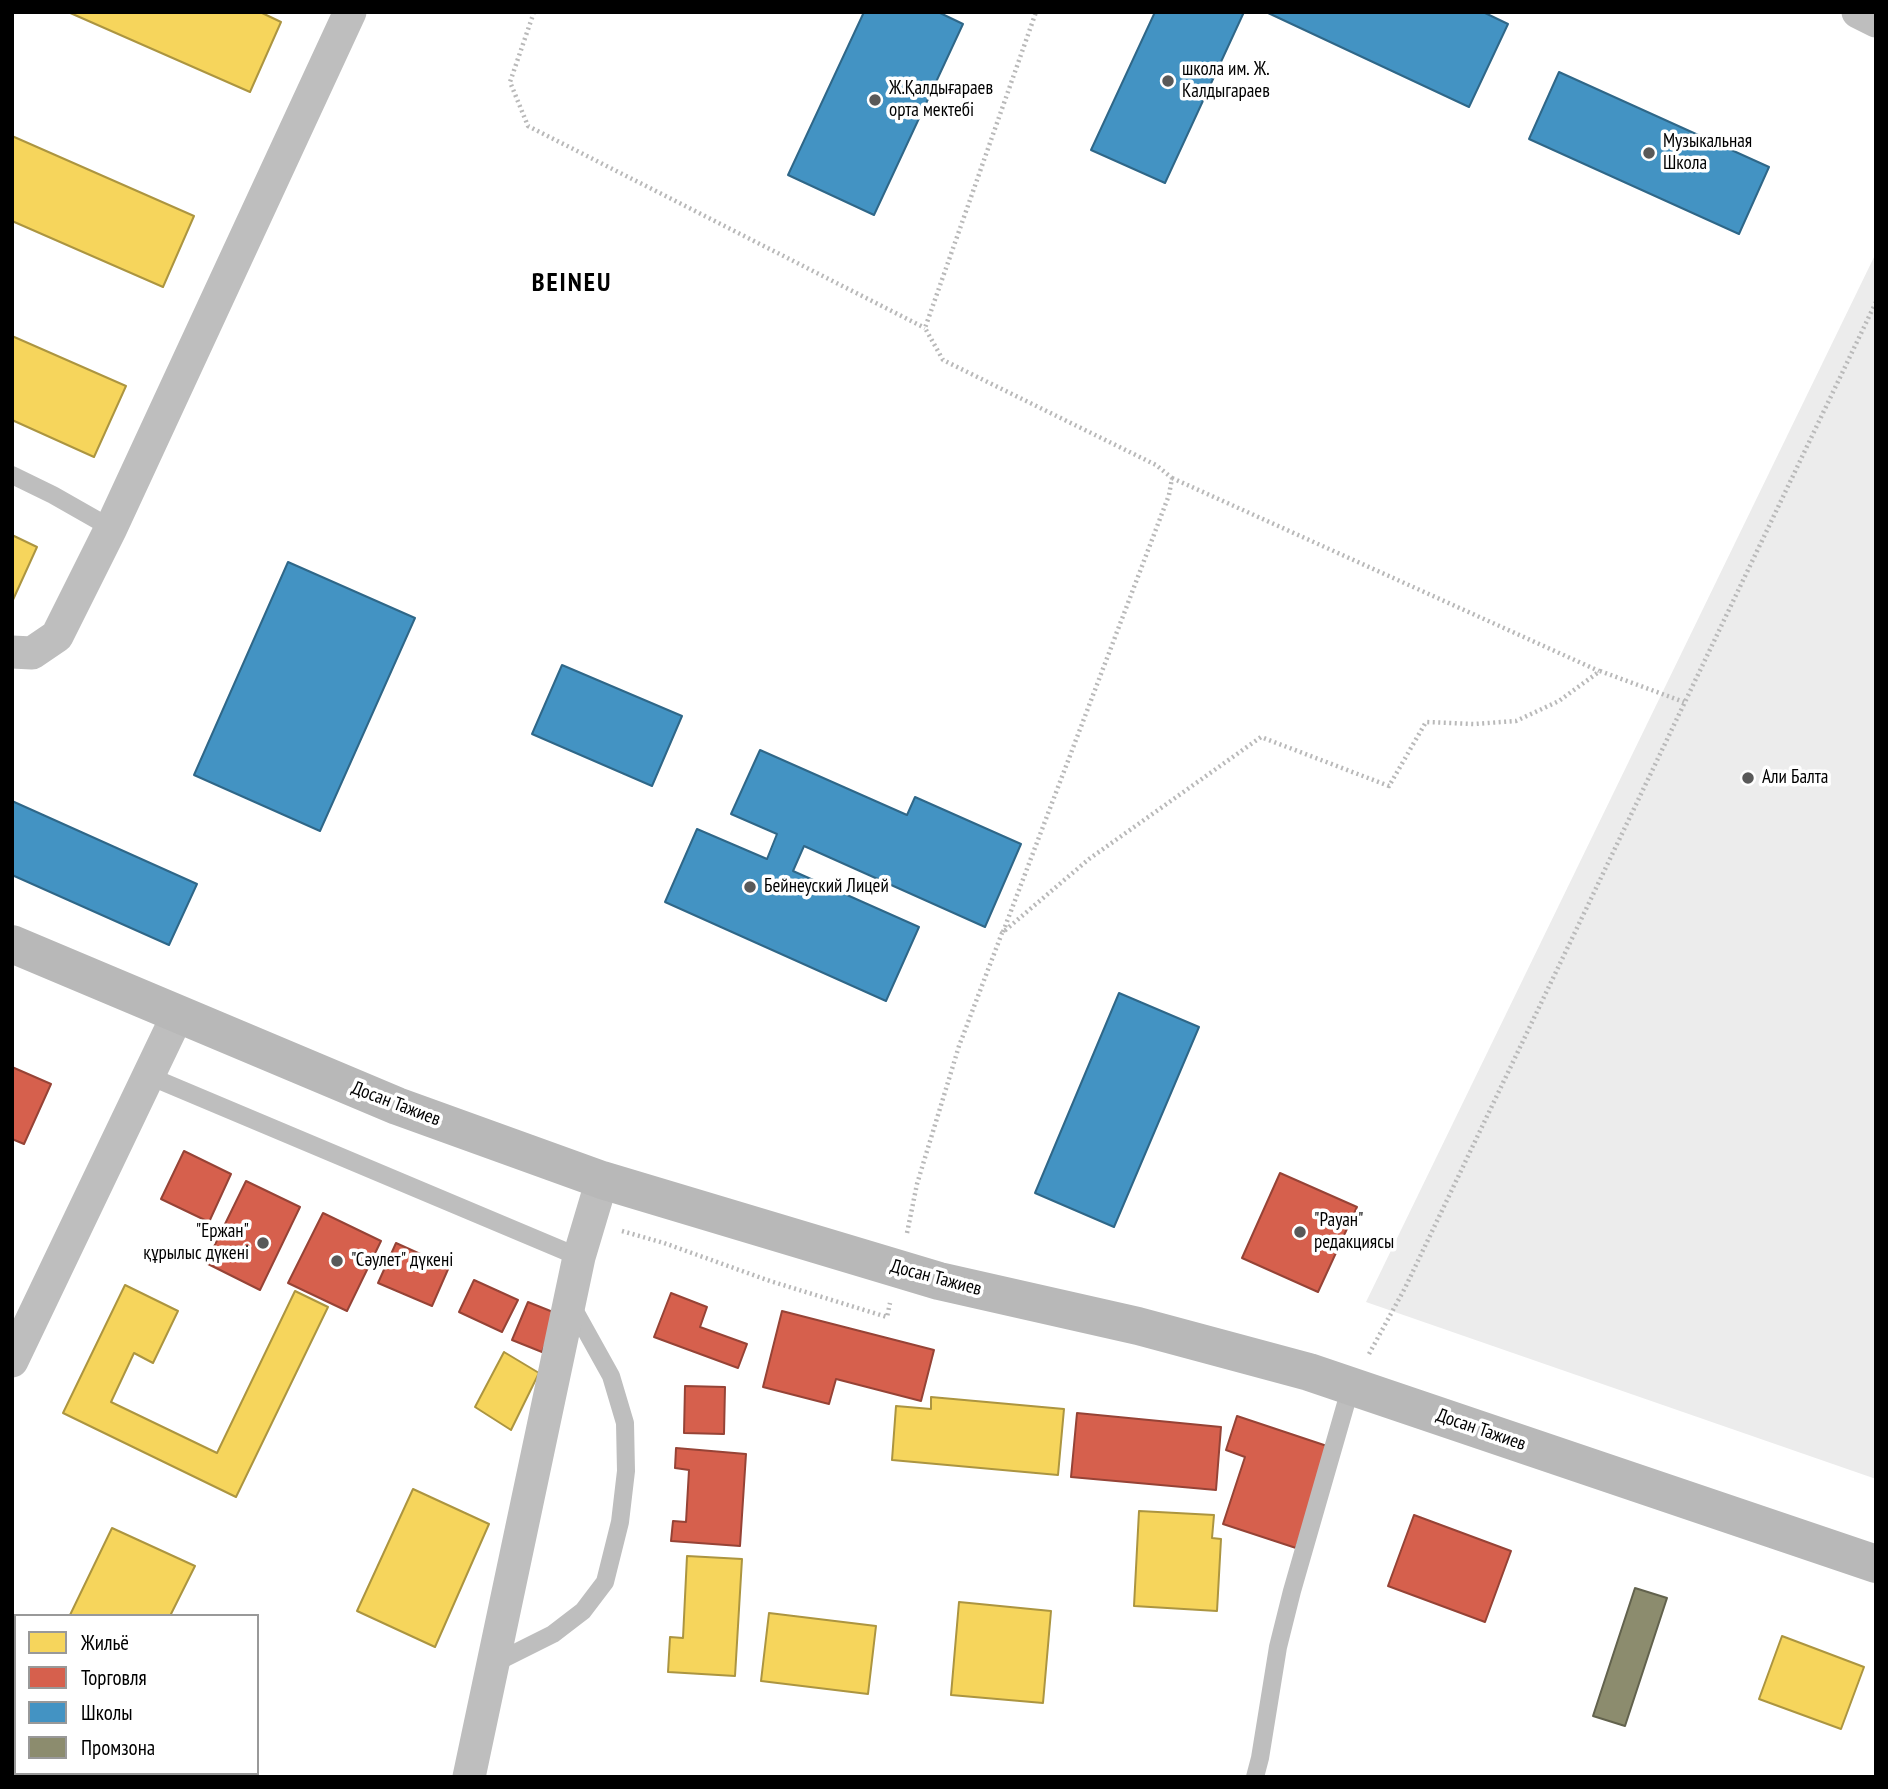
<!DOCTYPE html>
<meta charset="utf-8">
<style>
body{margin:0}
#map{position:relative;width:1888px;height:1789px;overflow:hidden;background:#fff;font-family:"PT Sans Narrow",sans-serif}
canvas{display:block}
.frame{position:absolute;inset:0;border:14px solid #000;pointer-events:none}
.legend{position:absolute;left:14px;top:1614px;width:245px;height:161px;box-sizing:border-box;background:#fff;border:2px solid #999;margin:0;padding:9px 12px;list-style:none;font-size:21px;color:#000}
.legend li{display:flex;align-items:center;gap:14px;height:35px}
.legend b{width:35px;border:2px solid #999}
</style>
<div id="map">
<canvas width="1888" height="1789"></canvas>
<div class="frame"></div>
<ul class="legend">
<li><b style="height:19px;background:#f6d55c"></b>Жильё</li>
<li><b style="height:19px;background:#d6604d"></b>Торговля</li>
<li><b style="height:19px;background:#4393c3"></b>Школы</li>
<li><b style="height:19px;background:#8c8c6e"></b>Промзона</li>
</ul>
</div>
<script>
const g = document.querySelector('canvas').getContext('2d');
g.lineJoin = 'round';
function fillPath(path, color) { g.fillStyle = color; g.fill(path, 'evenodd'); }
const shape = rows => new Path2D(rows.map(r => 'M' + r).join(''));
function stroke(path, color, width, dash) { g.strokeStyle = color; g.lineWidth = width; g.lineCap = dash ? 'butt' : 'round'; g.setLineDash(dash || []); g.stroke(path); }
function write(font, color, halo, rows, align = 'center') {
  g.font = font + ' "PT Sans Narrow",sans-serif'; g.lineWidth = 7; g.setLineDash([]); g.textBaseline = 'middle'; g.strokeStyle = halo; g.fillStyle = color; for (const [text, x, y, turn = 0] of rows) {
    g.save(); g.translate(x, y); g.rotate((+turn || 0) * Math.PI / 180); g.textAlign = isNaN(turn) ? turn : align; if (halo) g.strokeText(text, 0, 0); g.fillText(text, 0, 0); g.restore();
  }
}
const green = shape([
 [1876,253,1876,1479,1366,1302]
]);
const homes = shape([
 [68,12,260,12,281,22,250,92,68,12],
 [12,136,194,216,163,287,12,221,12,136],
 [12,336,126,386,94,457,12,420,12,336],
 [12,535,37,547,12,602,12,535],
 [125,1285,178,1311,153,1363,134,1353,111,1402,217,1453,295,1291,328,1307,236,1497,63,1413,125,1285],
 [504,1352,539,1373,511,1430,475,1407,504,1352],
 [931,1397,1064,1409,1058,1475,892,1460,896,1406,931,1409,931,1397],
 [413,1489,489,1524,435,1647,357,1611,413,1489],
 [1139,1511,1214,1515,1212,1538,1221,1539,1217,1611,1134,1606,1139,1511],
 [112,1528,195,1566,170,1616,70,1615,112,1528],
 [687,1556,742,1559,735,1676,668,1672,670,1637,683,1638,687,1556],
 [959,1602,1051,1611,1043,1703,951,1695,959,1602],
 [769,1613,876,1626,868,1694,761,1681,769,1613],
 [1782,1636,1864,1667,1841,1729,1759,1699,1782,1636],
 [198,1773,229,1773,227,1777,205,1777,198,1773]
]);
const shops = shape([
 [12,1067,51,1084,24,1144,12,1139,12,1067],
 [184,1151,231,1174,209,1222,161,1199,184,1151],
 [1280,1173,1357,1207,1318,1292,1242,1258,1280,1173],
 [246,1181,300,1207,260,1290,206,1263,246,1181],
 [323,1213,381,1241,347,1311,288,1283,323,1213],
 [396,1243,449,1267,432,1306,378,1283,396,1243],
 [474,1280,518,1300,502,1332,459,1312,474,1280],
 [671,1293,707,1307,700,1327,747,1344,738,1368,654,1337,671,1293],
 [528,1302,558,1314,542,1352,512,1340,528,1302],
 [782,1311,934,1350,921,1401,836,1379,829,1404,763,1387,782,1311],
 [685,1386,725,1387,724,1434,684,1433,685,1386],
 [1077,1413,1221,1427,1216,1490,1071,1477,1077,1413],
 [1237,1416,1330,1447,1296,1548,1223,1524,1245,1457,1226,1450,1237,1416],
 [676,1448,746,1454,740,1546,671,1541,673,1521,686,1522,689,1470,675,1468,676,1448],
 [1414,1515,1511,1551,1485,1622,1388,1586,1414,1515]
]);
const schools = shape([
 [864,12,938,12,963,24,874,215,788,175,864,12],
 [1155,12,1244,12,1165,183,1091,150,1155,12],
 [1266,12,1483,12,1508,24,1469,107,1266,12],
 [1559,72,1769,167,1739,234,1529,139,1559,72],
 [288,562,415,618,320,831,194,775,288,562],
 [562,665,682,716,652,786,532,734,562,665],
 [760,750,907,815,915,797,1021,844,985,927,804,846,793,871,919,927,886,1001,665,902,697,829,767,859,777,834,731,814,760,750],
 [12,801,197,884,169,945,12,875,12,801],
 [1119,993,1199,1027,1114,1227,1035,1193,1119,993]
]);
const industry = shape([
 [1635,1588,1667,1598,1625,1726,1593,1716,1635,1588]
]);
const path = shape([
 [534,12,510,82,528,126,925,328],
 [1172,478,1599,671],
 [1003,932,1169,495,1172,478,1156,465,943,360,925,328,1036,12],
 [622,1231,664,1243,770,1281,887,1317,890,1303],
 [907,1233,917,1184,959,1046,1002,933,1089,859,1261,737,1389,786,1426,722,1474,724,1516,721,1559,701,1600,671,1684,702],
 [1369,1354,1405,1288,1876,302]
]);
const lane = shape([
 [12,475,53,495,111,528],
 [149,1076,579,1257],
 [493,1664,553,1634,583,1611,605,1582,620,1522,626,1471,625,1423,611,1376,571,1304],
 [1255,1777,1260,1758,1278,1647,1292,1591,1351,1386]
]);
const street = shape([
 [1858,12,1876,21],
 [12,652,32,653,57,636,111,528,350,12],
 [12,1361,178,1014],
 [469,1777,579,1257,602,1180]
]);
const secondary = shape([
 [12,944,397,1106,602,1180,939,1281,1138,1326,1309,1372,1876,1564]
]);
const markers = [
 [1168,81,7,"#595959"],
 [875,100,7,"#595959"],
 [1649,153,7,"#595959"],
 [1748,778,7,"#595959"],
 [750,887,7,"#595959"],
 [1300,1232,7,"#595959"],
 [263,1243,7,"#595959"],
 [337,1261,7,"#595959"]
];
const poiNames = [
 ["школа им. Ж.",1182,70],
 ["Калдыгараев",1182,92],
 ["Ж.Қалдығараев",889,89],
 ["орта мектебі",889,111],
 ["Музыкальная",1663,142],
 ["Школа",1663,164],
 ["Али Балта",1762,778],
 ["Бейнеуский Лицей",764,887],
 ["\"Рауан\"",1314,1221],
 ["редакциясы",1314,1243],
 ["\"Ержан\"",249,1232,"right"],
 ["құрылыс дүкені",249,1254,"right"],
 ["\"Сәулет\" дүкені",351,1261]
];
const streetNames = [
 ["Досан Тажиев",396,1104,21],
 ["Досан Тажиев",936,1278,15],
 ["Досан Тажиев",1481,1430,19]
];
const districtNames = [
 ["BEINEU",572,284]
];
fillPath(green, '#ececec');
fillPath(homes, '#f6d55c');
stroke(homes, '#ac9540', 2);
fillPath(shops, '#d6604d');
stroke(shops, '#964336', 2);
fillPath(schools, '#4393c3');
stroke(schools, '#2f6788', 2);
fillPath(industry, '#8c8c6e');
stroke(industry, '#62624d', 2);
stroke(path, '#b9b9b9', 4.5, [2, 3.5]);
stroke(lane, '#bebebe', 18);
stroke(street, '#bebebe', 33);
stroke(secondary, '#b8b8b8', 38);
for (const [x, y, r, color] of markers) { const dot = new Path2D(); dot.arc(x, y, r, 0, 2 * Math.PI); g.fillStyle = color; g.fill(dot); stroke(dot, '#fff', 2.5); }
write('19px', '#000', '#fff', poiNames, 'left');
write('19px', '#000', '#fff', streetNames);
g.letterSpacing = '2px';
write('bold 26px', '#000', '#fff', districtNames);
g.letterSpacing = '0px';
</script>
